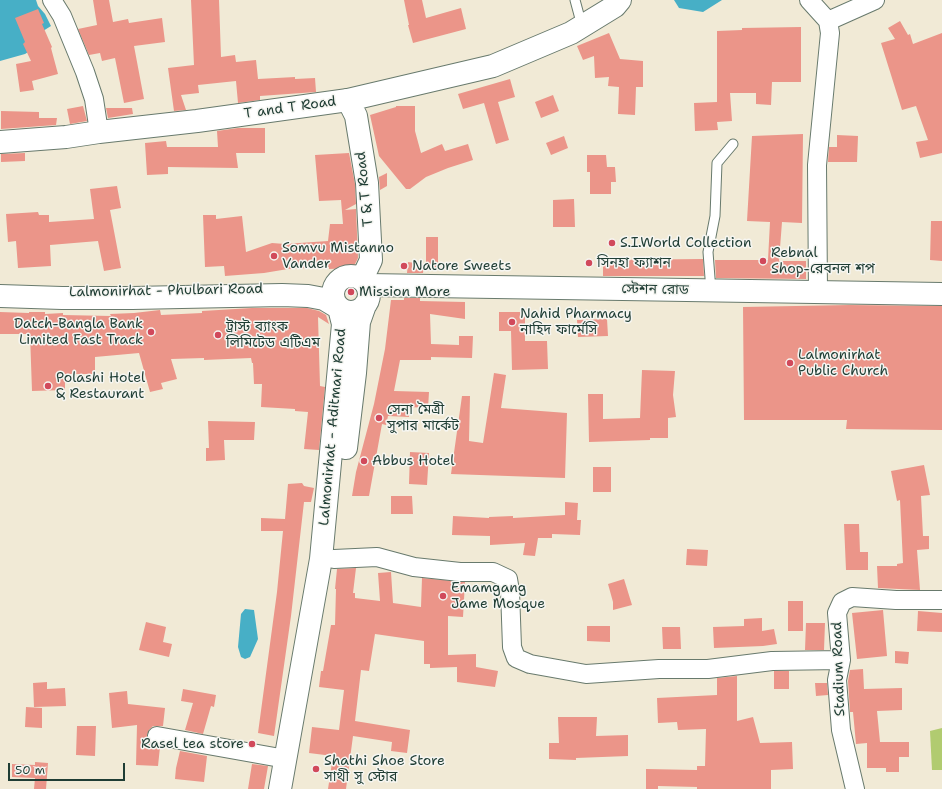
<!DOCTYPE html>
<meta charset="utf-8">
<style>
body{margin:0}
#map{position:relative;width:942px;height:789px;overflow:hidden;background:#f1ead6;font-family:"Shantell Sans",sans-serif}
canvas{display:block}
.scale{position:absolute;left:8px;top:763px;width:117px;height:18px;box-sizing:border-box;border:2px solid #1f3d34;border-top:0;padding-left:5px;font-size:12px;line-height:14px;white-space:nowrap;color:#1f3d34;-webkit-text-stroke:3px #f6f6f2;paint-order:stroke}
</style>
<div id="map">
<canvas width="942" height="789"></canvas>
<div class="scale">50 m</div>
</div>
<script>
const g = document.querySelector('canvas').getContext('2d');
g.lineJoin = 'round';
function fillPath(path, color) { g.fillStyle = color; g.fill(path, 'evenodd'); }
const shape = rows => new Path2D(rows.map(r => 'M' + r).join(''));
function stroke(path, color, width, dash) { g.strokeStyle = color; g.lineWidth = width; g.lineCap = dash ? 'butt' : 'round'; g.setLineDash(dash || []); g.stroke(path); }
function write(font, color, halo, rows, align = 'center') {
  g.font = font + ' "Shantell Sans","Noto Sans Bengali",sans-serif'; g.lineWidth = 3; g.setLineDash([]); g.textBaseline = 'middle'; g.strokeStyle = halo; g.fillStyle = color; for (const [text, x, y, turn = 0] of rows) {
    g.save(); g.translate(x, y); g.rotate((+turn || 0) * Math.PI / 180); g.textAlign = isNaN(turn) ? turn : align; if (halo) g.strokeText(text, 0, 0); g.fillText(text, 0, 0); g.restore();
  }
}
const green = shape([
 [942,728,942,770,932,770,930,731]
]);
const water = shape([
 [0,0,36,0,38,6,45,14,51,26,43,31,36,47,25,54,0,61],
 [674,0,722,0,703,12,679,8],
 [245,609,254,610,258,639,250,657,245,659,241,657,238,647,241,614]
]);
const building = shape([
 [93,0,109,0,113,22,128,19,129,23,162,18,165,42,134,46,144,99,124,103,115,58,102,61,100,53,89,55,78,29,97,25],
 [191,0,219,0,221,57,235,55,236,62,256,60,258,79,295,77,295,79,315,78,316,92,260,96,260,100,238,103,236,81,198,85,199,93,181,95,186,110,174,111,168,68,194,65],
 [404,0,422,0,426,18,461,8,466,29,413,43,408,25,409,25],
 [38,9,44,23,42,24,52,47,51,48,58,74,32,81,34,90,20,92,16,64,31,61,23,44,25,42,15,18],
 [900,21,908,35,910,34,913,44,942,33,942,153,920,158,916,142,928,140,916,106,902,110,881,43,895,39,888,28],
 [801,27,801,82,772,82,771,105,756,104,756,93,730,93,732,121,717,122,718,130,695,131,694,103,717,102,717,31,742,30,742,28],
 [609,33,620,59,643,61,643,87,636,87,635,115,618,114,619,87,608,86,609,77,595,78,594,56,583,60,577,46],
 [510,79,515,97,498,102,509,140,496,144,484,103,463,109,458,94],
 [553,95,559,111,541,118,535,102],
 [83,106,87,121,70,124,67,109],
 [396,106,415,106,415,131,421,153,442,144,445,151,468,144,473,160,448,168,426,177,410,189,406,189,379,156,370,115,396,107],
 [106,108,132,108,133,114,108,118],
 [1,111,39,112,39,118,57,118,56,125,1,129],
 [238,128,265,128,265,153,236,153,238,168,168,167,168,174,147,175,145,143,166,141,167,147,218,147,217,131],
 [803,134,802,223,782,222,779,261,806,261,806,279,716,278,715,260,768,260,770,222,747,221,752,136],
 [837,135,858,136,857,162,828,162,829,147,837,147],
 [564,136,568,148,551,155,546,143],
 [25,153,25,161,1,162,1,154],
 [349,153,355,184,356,204,345,210,356,209,358,258,353,268,329,269,329,267,288,269,264,273,225,276,224,266,205,267,203,215,216,215,216,219,242,216,246,252,272,243,285,244,328,241,330,224,343,224,341,200,319,201,315,155],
 [587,155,606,155,607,167,615,167,616,182,611,182,611,194,590,194,590,172,587,172],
 [387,173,387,186,380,190,379,177],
 [117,186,121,208,110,210,121,268,104,271,98,241,50,245,51,266,18,268,16,241,8,242,6,214,38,212,39,215,49,215,49,222,94,219,90,189],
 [574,199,575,227,553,227,553,200],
 [931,221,942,221,942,261,930,260],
 [426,237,438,237,438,270,426,270],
 [703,259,704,276,603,276,603,260],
 [408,262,424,264,423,273,407,273],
 [404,298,420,298,420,301,465,302,465,319,430,314,431,344,459,345,459,336,473,336,472,358,431,357,431,360,400,360,394,391,429,392,428,408,409,407,409,417,388,416,386,425,382,424,369,496,352,496,356,472,374,404,385,349,391,300,404,300],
 [849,305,942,306,942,430,846,429,847,420,744,420,743,307],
 [252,308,307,308,319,311,326,315,329,324,318,317,320,386,325,387,319,450,304,449,308,412,295,411,295,409,261,407,262,384,254,384,253,363,252,363,251,358,204,360,204,358,171,359,177,379,161,383,163,389,150,392,139,353,95,357,95,374,65,374,65,390,32,391,30,334,0,334,0,312,29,313,29,312,45,312,45,314,63,313,63,315,111,316,110,314,134,313,160,310,161,315,202,313,202,311],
 [499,312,525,312,525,341,547,341,548,369,512,370,511,331,499,331],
 [607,319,608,336,578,337,577,320],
 [642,370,675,371,673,395,676,417,668,418,668,438,650,438,650,440,589,442,588,394,603,394,603,419,640,418],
 [494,373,506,375,501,408,567,413,565,478,451,474,462,396,470,396,469,441,483,443],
 [208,421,255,422,254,440,224,440,225,460,206,461,206,448,209,448],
 [410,452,429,453,427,485,409,484],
 [924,465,930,495,921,496,923,536,929,536,929,549,917,550,920,590,878,588,877,566,897,566,897,564,903,563,900,500,897,501,891,471],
 [593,467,611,467,611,492,593,492],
 [302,483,304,486,314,488,311,502,304,502,291,616,274,736,258,733,277,592,283,531,261,531,261,518,285,519,288,484],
 [391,496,412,496,413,514,391,514],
 [565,502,578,503,577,520,581,520,580,535,552,534,552,538,538,538,535,556,523,555,525,543,490,545,490,536,452,535,453,516,489,518,489,517,513,516,513,518,565,515],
 [844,524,859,524,860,552,868,552,868,570,846,570],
 [687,549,708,550,707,566,686,565],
 [356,568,353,593,355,593,355,598,380,601,378,573,391,572,393,603,421,607,422,578,465,582,463,617,448,616,448,655,476,654,476,667,498,671,495,687,457,682,457,667,430,668,430,664,424,664,424,641,375,634,369,671,361,670,355,721,410,730,407,753,391,751,392,742,353,736,346,789,328,789,333,756,309,753,312,727,339,730,344,690,319,687,321,671,323,671,331,625,335,625,336,589,335,589,337,569],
 [624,579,632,605,613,610,613,602,608,584],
 [788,601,803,601,803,631,788,631],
 [883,610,887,656,857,659,852,613],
 [918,611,942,613,942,632,917,631],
 [762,618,762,631,774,629,777,644,763,646,714,648,713,627,744,626,744,619],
 [146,622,166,627,163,642,172,644,169,657,139,650],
 [806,623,825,623,824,650,805,650],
 [587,626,610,626,610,642,587,641],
 [662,627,680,627,681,649,663,649],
 [895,651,909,652,908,664,895,663],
 [863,669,864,689,902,688,902,710,877,711,880,742,909,742,909,757,899,757,899,772,886,772,886,768,867,768,867,743,856,744,853,712,850,712,848,681,850,670],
 [774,671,789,671,789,689,774,689],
 [737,676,737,721,753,717,760,743,792,742,793,769,771,770,771,789,697,789,697,787,658,786,658,789,646,789,646,769,697,770,697,766,705,766,706,729,678,730,677,722,658,723,657,698,717,695,717,678],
 [47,682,47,689,65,688,66,706,34,707,33,683],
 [815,683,827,683,828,695,816,696],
 [183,689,216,695,214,707,211,706,203,734,185,730,193,703,181,701],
 [127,691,128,704,165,708,163,726,153,726,149,730,147,735,147,739,150,744,160,747,158,766,136,765,137,725,112,728,109,693],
 [26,707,42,708,42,728,25,727],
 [558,717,597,717,596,736,628,735,628,756,576,758,576,760,549,759,549,743,559,743],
 [77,726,96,726,95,756,76,755],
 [180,751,207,756,204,782,175,779,176,768],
 [35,762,48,763,46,789,34,789,35,778,12,777,12,764,35,765],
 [252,764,268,766,264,789,248,789]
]);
const service = shape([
 [575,0,582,26],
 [711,291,708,252,715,216,717,163,733,144]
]);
const minor = shape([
 [52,0,62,16,85,72,94,99,99,132],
 [809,0,828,21,830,33,817,165,818,293],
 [828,21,875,0],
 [334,559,377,557,414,567,460,572,493,572,508,579,510,591,512,647,516,658,530,664,586,674,659,669,708,669,772,661,841,660],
 [157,736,286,759],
 [855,789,841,730,837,680,841,660,837,613,842,602,852,597,896,600,942,600]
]);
const secondary = shape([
 [0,142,66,137,99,132,197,121,348,100],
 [367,285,942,294]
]);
const primary = shape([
 [362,279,371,260,367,183,356,116,348,100,493,66,571,33,615,6,620,0]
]);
const trunk = shape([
 '333 294a18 18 0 1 1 36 0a18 18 0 1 1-36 0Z',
 [0,296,62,298,132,298,282,295,308,296,324,299,339,308,343,324,321,559,280,789],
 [346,448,355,373,359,322,365,305]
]);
const markers = [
 [612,243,4,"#d1495b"],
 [274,256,4,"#d1495b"],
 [763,261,4,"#d1495b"],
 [589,263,4,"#d1495b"],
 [404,266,4,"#d1495b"],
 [351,292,4,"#d1495b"],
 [512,322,4,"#d1495b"],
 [151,332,4,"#d1495b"],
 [218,335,4,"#d1495b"],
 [790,363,4,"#d1495b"],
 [48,386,4,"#d1495b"],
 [379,418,4,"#d1495b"],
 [364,461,4,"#d1495b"],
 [443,596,4,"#d1495b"],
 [252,744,4,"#d1495b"],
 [316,769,4,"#d1495b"]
];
const streetNames = [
 ["T and T Road",290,108,-8],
 ["T & T Road",365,189,-96],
 ["স্টেশন রোড",655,290,1],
 ["Lalmonirhat - Phulbari Road",166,291,-1],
 ["Lalmonirhat - Aditmari Road",333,427,-85],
 ["Stadium Road",839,669,-92]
];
const poiNames = [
 ["S.I.World Collection",620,243],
 ["Somvu Mistanno",282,248],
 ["Vander",282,264],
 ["Rebnal",771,253],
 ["Shop-রেবনল শপ",771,269],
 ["সিনহা ফ্যাশন",597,263],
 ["Natore Sweets",412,266],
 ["Mission More",359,292],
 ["Nahid Pharmacy",520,314],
 ["নাহিদ ফার্মেসি",520,330],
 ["Datch-Bangla Bank",143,324,"right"],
 ["Limited Fast Track",143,340,"right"],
 ["ট্রাস্ট ব্যাংক",226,327],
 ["লিমিটেড এটিএম",226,343],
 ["Lalmonirhat",798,355],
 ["Public Church",798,371],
 ["Polashi Hotel",56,378],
 ["& Restaurant",56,394],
 ["সেনা মৈত্রী",387,410],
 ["সুপার মার্কেট",387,426],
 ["Abbus Hotel",372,461],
 ["Emamgang",451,588],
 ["Jame Mosque",451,604],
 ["Rasel tea store",244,744,"right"],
 ["Shathi Shoe Store",324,761],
 ["সাথী সু স্টোর",324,777]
];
fillPath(green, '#b1cb70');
fillPath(water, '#47afc6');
fillPath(building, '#eb9589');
stroke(service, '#687a6d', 11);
stroke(minor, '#687a6d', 20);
stroke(secondary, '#687a6d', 24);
stroke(primary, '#687a6d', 24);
stroke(trunk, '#687a6d', 24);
stroke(service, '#fff', 9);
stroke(minor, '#fff', 18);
stroke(secondary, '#fff', 22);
stroke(primary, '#fff', 22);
stroke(trunk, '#fff', 22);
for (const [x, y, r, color] of markers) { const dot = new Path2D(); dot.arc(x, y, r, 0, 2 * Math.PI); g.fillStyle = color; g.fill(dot); stroke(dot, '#f6f6f2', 1.5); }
write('14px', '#1f3d34', '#f6f6f2', streetNames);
write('14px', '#1f3d34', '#f6f6f2', poiNames, 'left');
</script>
